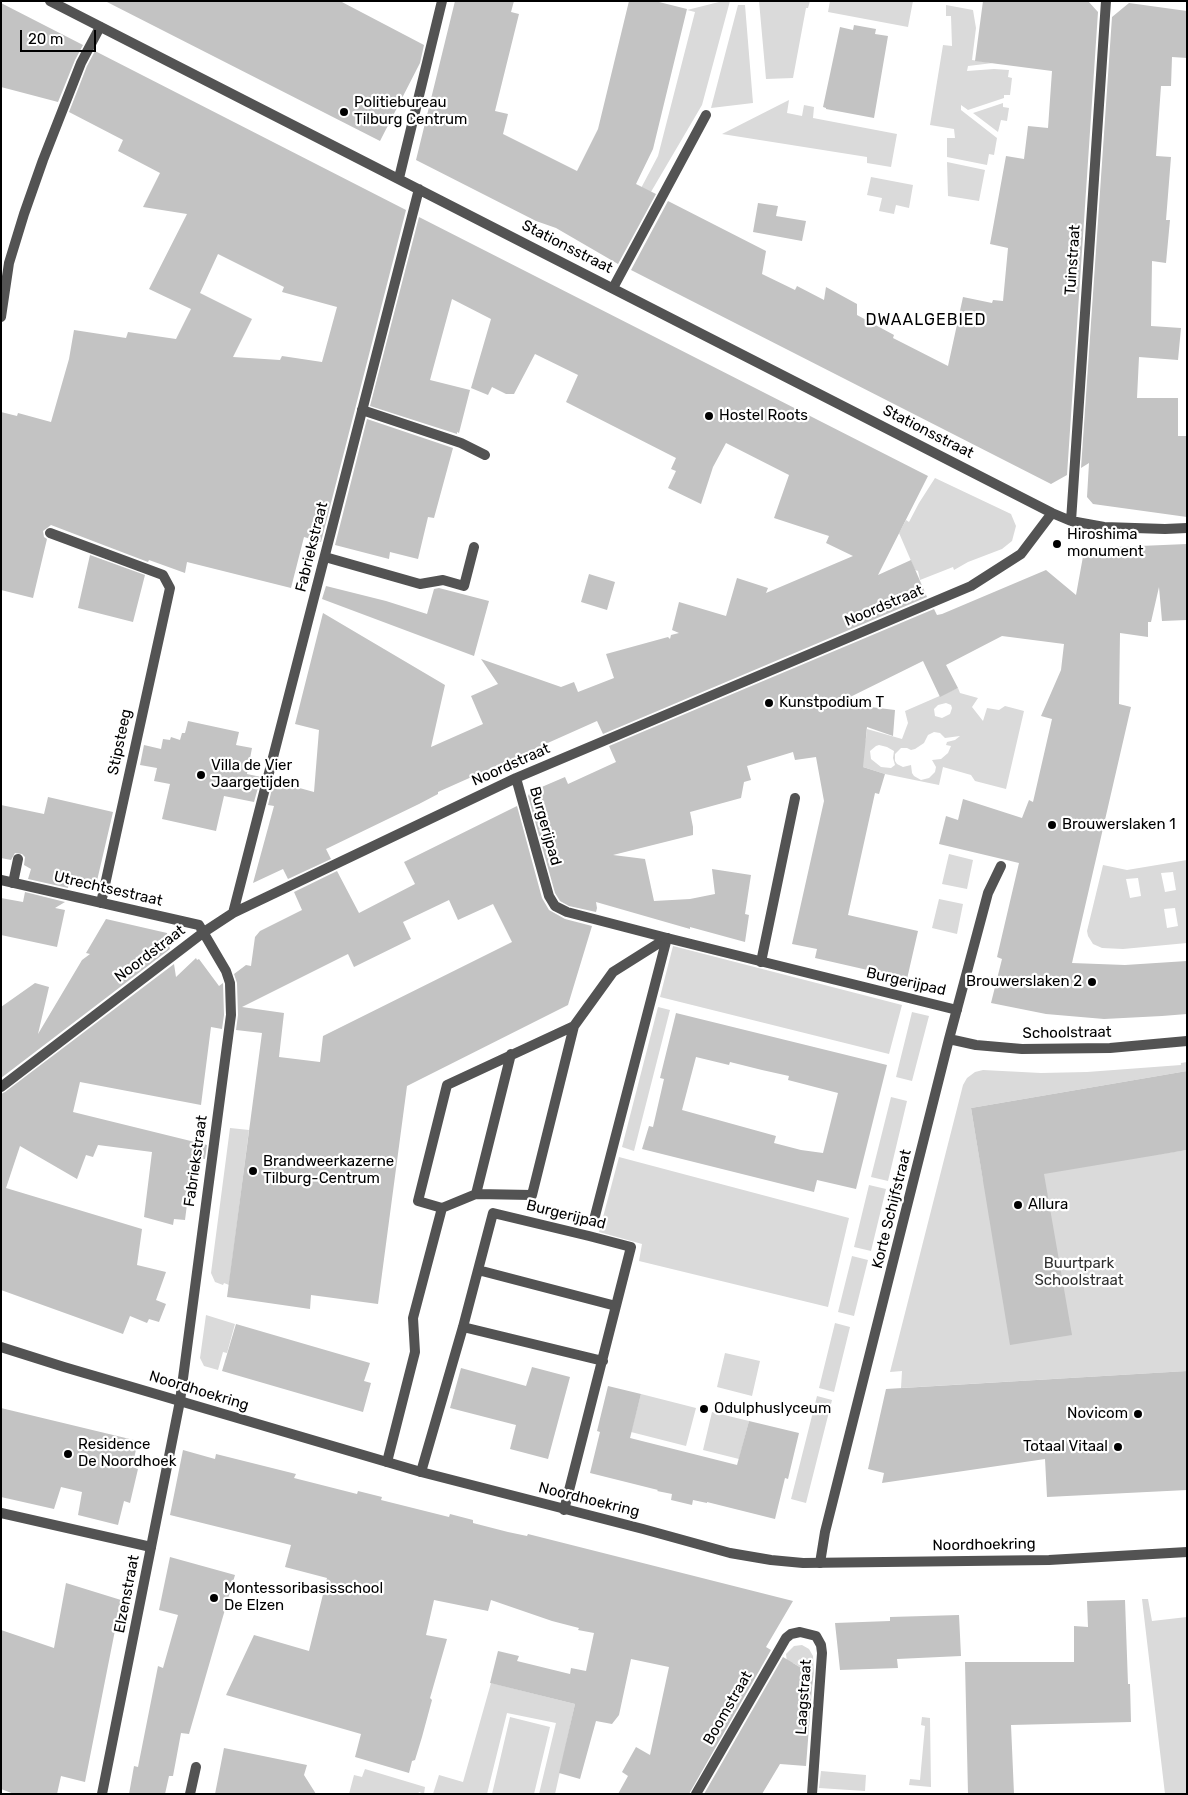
<!DOCTYPE html>
<style>
body{margin:0}
#map{position:relative;width:1188px;height:1795px;overflow:hidden;background:#fff;font-family:Rubik,sans-serif}
canvas{display:block}
.frame{position:absolute;inset:0;border:2px solid #000;pointer-events:none}
.scale{position:absolute;left:20px;top:30px;width:76px;height:22px;box-sizing:border-box;border:2px solid #000;border-top:0;padding-left:6px;font-size:15px;line-height:18px;white-space:nowrap;color:#000;-webkit-text-stroke:4px #fff;paint-order:stroke}
</style>
<div id="map">
<canvas width="1188" height="1795"></canvas>
<div class="frame"></div>
<div class="scale">20 m</div>
</div>
<script>
const g = document.querySelector('canvas').getContext('2d');
g.lineJoin = 'round';
function fillPath(path, color) { g.fillStyle = color; g.fill(path, 'evenodd'); }
const shape = rows => new Path2D(rows.map(r => 'M' + r).join(''));
function stroke(path, color, width, dash) { g.strokeStyle = color; g.lineWidth = width; g.lineCap = dash ? 'butt' : 'round'; g.setLineDash(dash || []); g.stroke(path); }
function write(font, color, halo, rows, align = 'center') {
  g.font = font + ' Rubik,sans-serif'; g.lineWidth = 4.5; g.setLineDash([]); g.textBaseline = 'middle'; g.strokeStyle = halo; g.fillStyle = color; for (const [text, x, y, turn = 0] of rows) {
    g.save(); g.translate(x, y); g.rotate((+turn || 0) * Math.PI / 180); g.textAlign = isNaN(turn) ? turn : align; if (halo) g.strokeText(text, 0, 0); g.fillText(text, 0, 0); g.restore();
  }
}
const green = shape([
 [723,1,730,1,702,105,638,214,630,209,658,156,695,12,687,10],
 [759,1,810,1,808,8,806,8,793,78,766,79],
 [830,1,913,1,908,27,828,12],
 [738,5,745,5,753,103,711,108],
 [946,5,973,10,976,28,972,60,993,63,968,66,967,71,994,69,1009,70,1008,77,1012,78,1010,95,1004,95,1004,98,968,110,961,105,961,110,997,138,994,155,989,154,987,165,947,157,947,138,955,138,954,129,930,125,943,45,952,46,951,16,946,16],
 [789,100,787,113,802,116,804,105,814,107,813,118,897,134,891,167,867,163,867,157,722,134],
 [1003,103,1003,107,1009,108,1007,121,1001,120,998,132,973,113],
 [947,162,985,170,979,201,948,196],
 [871,177,913,185,909,208,896,205,894,214,879,211,882,198,867,195],
 [935,478,1011,514,1016,526,1012,541,1002,549,968,562,954,570,953,567,920,580,918,571,915,570,899,533,906,520,909,522,919,503],
 [958,688,960,693,978,698,972,707,983,721,987,708,999,710,1005,706,1024,711,1006,789,975,781,971,775,943,767,939,785,885,774,857,765,866,738,867,729,902,739,908,723,905,711],
 [946,703,951,705,952,708,950,714,942,718,935,716,934,709,938,705],
 [934,732,940,733,945,738,960,736,955,740,947,742,946,745,951,746,948,753,941,759,932,760,936,767,935,772,929,778,921,780,914,776,912,773,911,765,903,767,897,764,895,761,895,754,901,748,907,748,911,750,915,749,924,743,928,735],
 [879,745,887,747,894,751,893,758,895,765,891,768,881,767,871,759,870,751,876,746],
 [949,854,973,860,967,889,942,884],
 [1187,860,1187,943,1123,949,1102,948,1093,944,1088,936,1087,931,1103,865,1127,870],
 [1173,872,1176,890,1165,892,1161,873],
 [1138,878,1141,896,1130,898,1126,879],
 [1175,908,1178,926,1167,928,1164,909],
 [939,899,963,904,957,934,932,928],
 [673,946,902,1005,889,1054,660,997],
 [658,1007,670,1010,634,1151,622,1147],
 [912,1012,929,1016,912,1081,896,1077],
 [1187,1062,1187,1071,971,1108,983,1180,1187,1150,1187,1371,901,1388,902,1371,890,1372,963,1085,967,1078,975,1072,983,1070,1041,1073,1087,1072,1181,1065,1181,1063],
 [891,1097,907,1101,888,1181,871,1177],
 [230,1128,249,1130,229,1285,224,1283,223,1285,215,1282,211,1273],
 [619,1157,849,1218,828,1307,639,1261,642,1244,599,1232],
 [869,1185,886,1189,871,1251,854,1247],
 [852,1256,868,1260,854,1316,838,1312],
 [206,1315,235,1324,227,1353,223,1352,218,1370,204,1366,200,1358],
 [835,1323,850,1327,834,1392,819,1388],
 [725,1353,760,1361,752,1396,717,1387],
 [641,1394,696,1408,686,1446,631,1432],
 [817,1396,832,1400,806,1503,791,1499],
 [712,1412,749,1421,739,1459,703,1450],
 [1142,1599,1148,1599,1152,1621,1187,1617,1187,1794,1165,1794],
 [802,1645,809,1649,813,1656,814,1673,812,1686,811,1686,805,1670,793,1663,788,1672,786,1654,794,1646],
 [491,1683,575,1704,555,1794,539,1794,556,1723,507,1713,487,1794,433,1794,439,1775,463,1782],
 [510,1717,550,1727,534,1794,492,1794],
 [922,1717,930,1718,931,1787,909,1785,910,1779,920,1780,925,1726,921,1725],
 [365,1769,425,1787,424,1794,419,1792,418,1794,349,1794,354,1775,362,1777],
 [821,1771,866,1775,865,1791,819,1788]
]);
const building = shape([
 [105,1,340,1,424,45,420,63,380,141],
 [455,1,514,1,511,12,519,14,495,111,508,114,503,134,577,171,598,129,629,1,655,1,687,9,653,149,636,184,656,194,618,264,556,228,536,221,416,160],
 [983,1,1088,1,1098,12,1067,475,1051,484,631,270,668,201,766,251,762,274,795,290,797,286,824,300,826,287,857,304,857,315,894,335,893,338,948,366,963,297,992,303,993,300,1003,301,1008,248,990,244,1006,156,1024,159,1028,126,1048,128,1052,71,975,61],
 [1,3,83,45,75,60,58,102,1,87],
 [1129,3,1187,11,1187,58,1172,57,1171,86,1161,86,1156,156,1171,157,1166,220,1170,220,1166,263,1152,261,1151,326,1181,328,1178,360,1139,357,1137,398,1178,398,1178,436,1187,436,1187,517,1093,504,1087,497,1089,463,1081,468,1112,17],
 [854,25,876,29,875,34,888,36,874,118,826,109,826,108,823,107,840,27,853,30],
 [95,51,406,210,321,542,304,537,291,588,187,562,185,573,149,560,148,562,51,525,43,531,44,537,47,539,33,598,1,590,1,412,17,416,18,413,51,422,69,359,74,330,126,338,128,332,176,339,191,309,149,289,187,214,143,207,160,173,118,151,123,140,69,112,87,66],
 [218,254,284,287,282,292,337,307,322,362,282,356,280,360,233,357,252,319,200,293],
 [758,203,778,206,776,216,806,221,802,241,753,232],
 [419,217,928,476,878,575,911,560,927,597,603,734,597,721,438,792,438,794,419,804,326,849,331,859,288,879,283,869,253,883,274,806,268,805,274,781,314,792,319,730,295,724,323,613,445,685,431,747,483,724,471,696,498,684,481,659,561,687,574,682,578,692,614,678,606,654,668,637,670,639,671,635,679,633,672,630,679,602,726,616,737,578,768,588,766,593,853,556,826,543,829,536,774,518,789,475,726,443,713,467,701,504,668,488,676,471,671,469,676,458,566,402,578,375,535,354,514,394,506,394,492,387,488,395,471,388,491,319,452,299,430,380,470,390,459,433,457,432,457,434,370,406],
 [367,419,453,448,434,518,428,517,418,559,390,552,389,559,335,545],
 [1187,544,1187,620,1162,621,1159,587,1151,622,1148,622,1148,637,1120,633,1119,704,1131,707,1072,963,1125,965,1187,961,1187,1014,1162,1016,1104,1019,1046,1014,991,1003,1002,959,997,957,1019,863,939,844,946,816,958,820,963,799,1022,818,1029,800,1033,802,1052,719,1041,716,1061,670,1064,644,1002,636,946,665,958,688,940,697,923,661,838,703,895,710,893,736,867,727,863,767,885,774,879,794,875,793,848,915,918,931,907,979,815,958,817,949,792,944,824,801,816,757,795,760,793,752,747,766,751,780,744,782,741,798,690,812,693,827,693,835,613,855,645,859,654,901,690,899,715,894,712,869,751,875,745,914,749,915,745,942,690,927,690,929,596,902,597,908,596,912,569,906,560,901,555,893,528,796,530,792,565,777,568,784,616,762,609,746,934,609,937,615,942,614,1046,570,1076,595,1084,551,1116,547],
 [90,555,145,575,133,622,78,608],
 [589,574,615,582,607,610,581,602],
 [326,586,386,601,427,614,434,589,439,588,489,601,474,656,322,599],
 [188,721,239,732,236,745,252,748,247,774,261,777,254,802,224,796,216,831,162,819,170,784,154,781,157,768,140,765,144,745,161,749,163,739,170,740,171,737,180,740,182,733,185,733],
 [48,797,113,812,96,885,69,880,68,888,28,879,31,869,24,865,25,857,22,854,15,853,11,860,1,858,1,805,44,814],
 [517,806,542,898,549,910,565,919,592,926,568,1005,407,1086,378,1304,311,1295,310,1309,227,1297,262,1033,236,1030,238,1015,237,983,234,974,246,965,251,966,255,937,260,931,302,910,294,892,337,871,359,913,415,884,404,862],
 [449,900,458,920,493,904,512,942,323,1036,320,1062,279,1057,284,1013,242,1007,348,954,354,967,411,939,403,922],
 [25,892,65,902,55,908,65,910,57,947,1,935,1,898,23,902],
 [106,919,167,933,170,949,1,1078,1,1007,35,983,49,987,38,1034,82,960,90,954,86,953],
 [196,958,197,960,199,959,219,986,223,983,224,1015,222,1029,211,1027,201,1105,80,1082,73,1112,207,1145,205,1159,193,1157,185,1220,174,1219,173,1225,144,1217,152,1152,98,1145,93,1157,86,1155,77,1179,20,1146,6,1188,142,1229,137,1265,166,1272,156,1300,166,1304,159,1322,149,1319,147,1323,130,1316,123,1334,1,1290,1,1094,5,1092,174,964,176,977],
 [676,1013,887,1065,856,1189,817,1180,814,1192,642,1149,649,1126,653,1127,664,1079,660,1078],
 [696,1057,729,1065,730,1062,762,1070,789,1076,788,1080,838,1093,823,1153,801,1150,774,1143,776,1136,682,1110],
 [1187,1071,1187,1150,1044,1174,1072,1335,1010,1345,971,1108],
 [236,1324,370,1363,364,1381,371,1383,363,1412,222,1371],
 [532,1367,570,1377,548,1459,510,1449,516,1425,450,1408,461,1368,526,1386],
 [1187,1371,1187,1490,1047,1497,1045,1459,882,1483,884,1473,868,1469,886,1389],
 [608,1386,641,1394,630,1438,737,1465,749,1421,799,1433,788,1479,785,1478,775,1519,707,1502,707,1503,693,1500,692,1505,671,1500,672,1494,657,1491,658,1490,590,1473,600,1432,597,1431],
 [1,1408,138,1441,132,1467,138,1469,130,1503,124,1501,118,1525,78,1515,82,1492,61,1487,54,1509,1,1497],
 [183,1450,215,1459,216,1454,296,1474,294,1478,357,1494,358,1491,382,1497,381,1500,449,1517,450,1514,473,1520,473,1523,508,1532,527,1536,528,1534,793,1601,766,1647,771,1650,689,1794,618,1794,628,1776,622,1772,636,1747,650,1755,669,1667,631,1659,619,1715,612,1724,596,1721,580,1779,559,1773,575,1704,490,1683,498,1651,519,1656,517,1661,570,1674,571,1668,586,1671,594,1633,578,1630,579,1628,552,1621,491,1600,488,1611,434,1600,426,1635,447,1639,430,1698,432,1700,422,1737,415,1760,412,1761,409,1773,355,1757,361,1734,226,1695,254,1635,309,1651,327,1578,285,1567,291,1545,170,1515],
 [170,1557,235,1575,189,1734,181,1733,173,1776,169,1776,165,1794,129,1794,134,1766,138,1767,158,1666,163,1668,178,1615,159,1610],
 [66,1583,121,1600,85,1782,61,1776,57,1794,14,1794,1,1789,1,1630,54,1648],
 [1125,1600,1128,1684,1130,1684,1131,1722,1011,1725,1014,1794,968,1794,965,1662,1074,1662,1074,1626,1088,1627,1087,1601],
 [959,1615,961,1656,897,1659,898,1668,840,1670,835,1623,890,1621,890,1617],
 [783,1657,813,1675,806,1766,780,1764,762,1794,704,1794],
 [224,1748,307,1765,304,1775,316,1794,215,1794]
]);
const service = shape([
 [613,288,706,115],
 [1,317,9,263,24,214,43,160,81,63,100,27],
 [362,410,461,443,485,455],
 [325,557,420,584,443,580,464,586,474,547],
 [13,883,18,859],
 [761,962,795,798],
 [476,1194,511,1054],
 [442,1208,476,1194,532,1195,574,1026,613,972,667,938],
 [595,1216,667,938],
 [478,1270,616,1306],
 [463,1327,603,1361],
 [387,1462,415,1352,413,1318,442,1208,418,1201,447,1085,574,1026],
 [421,1472,463,1327,493,1213,589,1236,631,1247,564,1510],
 [1,1513,151,1547],
 [190,1794,196,1767]
]);
const minor = shape([
 [50,1,1052,513,1071,521,1104,527,1165,529,1187,528],
 [399,178,442,1],
 [1071,521,1106,1],
 [50,533,163,575,170,588,101,903],
 [516,778,549,896,555,906,567,912,667,938,957,1010],
 [1,880,199,925,226,971,230,983,231,1015,180,1401,102,1794],
 [233,913,419,189],
 [949,1039,976,1045,1022,1049,1110,1048,1187,1041],
 [1,1087,204,932,233,913,516,778,971,586,1021,554,1052,513],
 [820,1563,825,1532,949,1039,988,893,1001,866],
 [696,1794,786,1638,791,1634,800,1632,816,1636,821,1645,822,1653,812,1794]
]);
const tertiary = shape([
 [1,1347,64,1367,421,1472,643,1529,730,1553,771,1560,803,1563,1049,1560,1187,1552]
]);
const markers = [
 [344,112,5,"#000"],
 [709,416,5,"#000"],
 [1057,544,5,"#000"],
 [769,703,5,"#000"],
 [201,775,5,"#000"],
 [1052,825,5,"#000"],
 [1092,982,5,"#000"],
 [253,1171,5,"#000"],
 [1018,1205,5,"#000"],
 [704,1409,5,"#000"],
 [1138,1414,5,"#000"],
 [1118,1447,5,"#000"],
 [68,1454,5,"#000"],
 [214,1598,5,"#000"]
];
const poiNames = [
 ["Politiebureau",354,103],
 ["Tilburg Centrum",354,120],
 ["Hostel Roots",719,416],
 ["Hiroshima",1067,535],
 ["monument",1067,552],
 ["Kunstpodium T",779,703],
 ["Villa de Vier",211,766],
 ["Jaargetijden",211,783],
 ["Brouwerslaken 1",1062,825],
 ["Brouwerslaken 2",1082,982,"right"],
 ["Brandweerkazerne",263,1162],
 ["Tilburg-Centrum",263,1179],
 ["Allura",1028,1205],
 ["Odulphuslyceum",714,1409],
 ["Novicom",1128,1414,"right"],
 ["Residence",78,1445],
 ["De Noordhoek",78,1462],
 ["Totaal Vitaal",1108,1447,"right"],
 ["Montessoribasisschool",224,1589],
 ["De Elzen",224,1606]
];
const streetNames = [
 ["Stationsstraat",567,247,27],
 ["Tuinstraat",1073,260,-86],
 ["Stationsstraat",928,432,27],
 ["Fabriekstraat",312,547,-76],
 ["Noordstraat",884,606,-23],
 ["Stipsteeg",120,742,-78],
 ["Noordstraat",511,765,-24],
 ["Burgerijpad",545,826,74],
 ["Utrechtsestraat",108,889,13],
 ["Noordstraat",150,954,-37],
 ["Burgerijpad",906,982,13],
 ["Schoolstraat",1067,1033,-1],
 ["Fabriekstraat",196,1161,-82],
 ["Korte Schijfstraat",892,1209,-76],
 ["Burgerijpad",566,1215,14],
 ["Noordhoekring",199,1391,17],
 ["Noordhoekring",589,1500,14],
 ["Noordhoekring",984,1545,-1],
 ["Elzenstraat",127,1594,-79],
 ["Laagstraat",804,1697,-86],
 ["Boomstraat",728,1708,-60]
];
const parkNames = [
 ["Buurtpark",1079,1264],
 ["Schoolstraat",1079,1281]
];
const neighbourhoodNames = [
 ["DWAALGEBIED",926,320]
];
fillPath(green, '#dadada');
fillPath(building, '#c3c3c3');
stroke(service, '#535353', 10);
stroke(minor, '#535353', 10);
stroke(tertiary, '#535353', 10);
for (const [x, y, r, color] of markers) { const dot = new Path2D(); dot.arc(x, y, r, 0, 2 * Math.PI); g.fillStyle = color; g.fill(dot); stroke(dot, '#fff', 2); }
write('15px', '#000', '#fff', poiNames, 'left');
write('15px', '#000', '#fff', streetNames);
write('15px', '#313131', '#fff', parkNames);
g.letterSpacing = '1px';
write('16px', '#000', '#fff', neighbourhoodNames);
g.letterSpacing = '0px';
</script>
